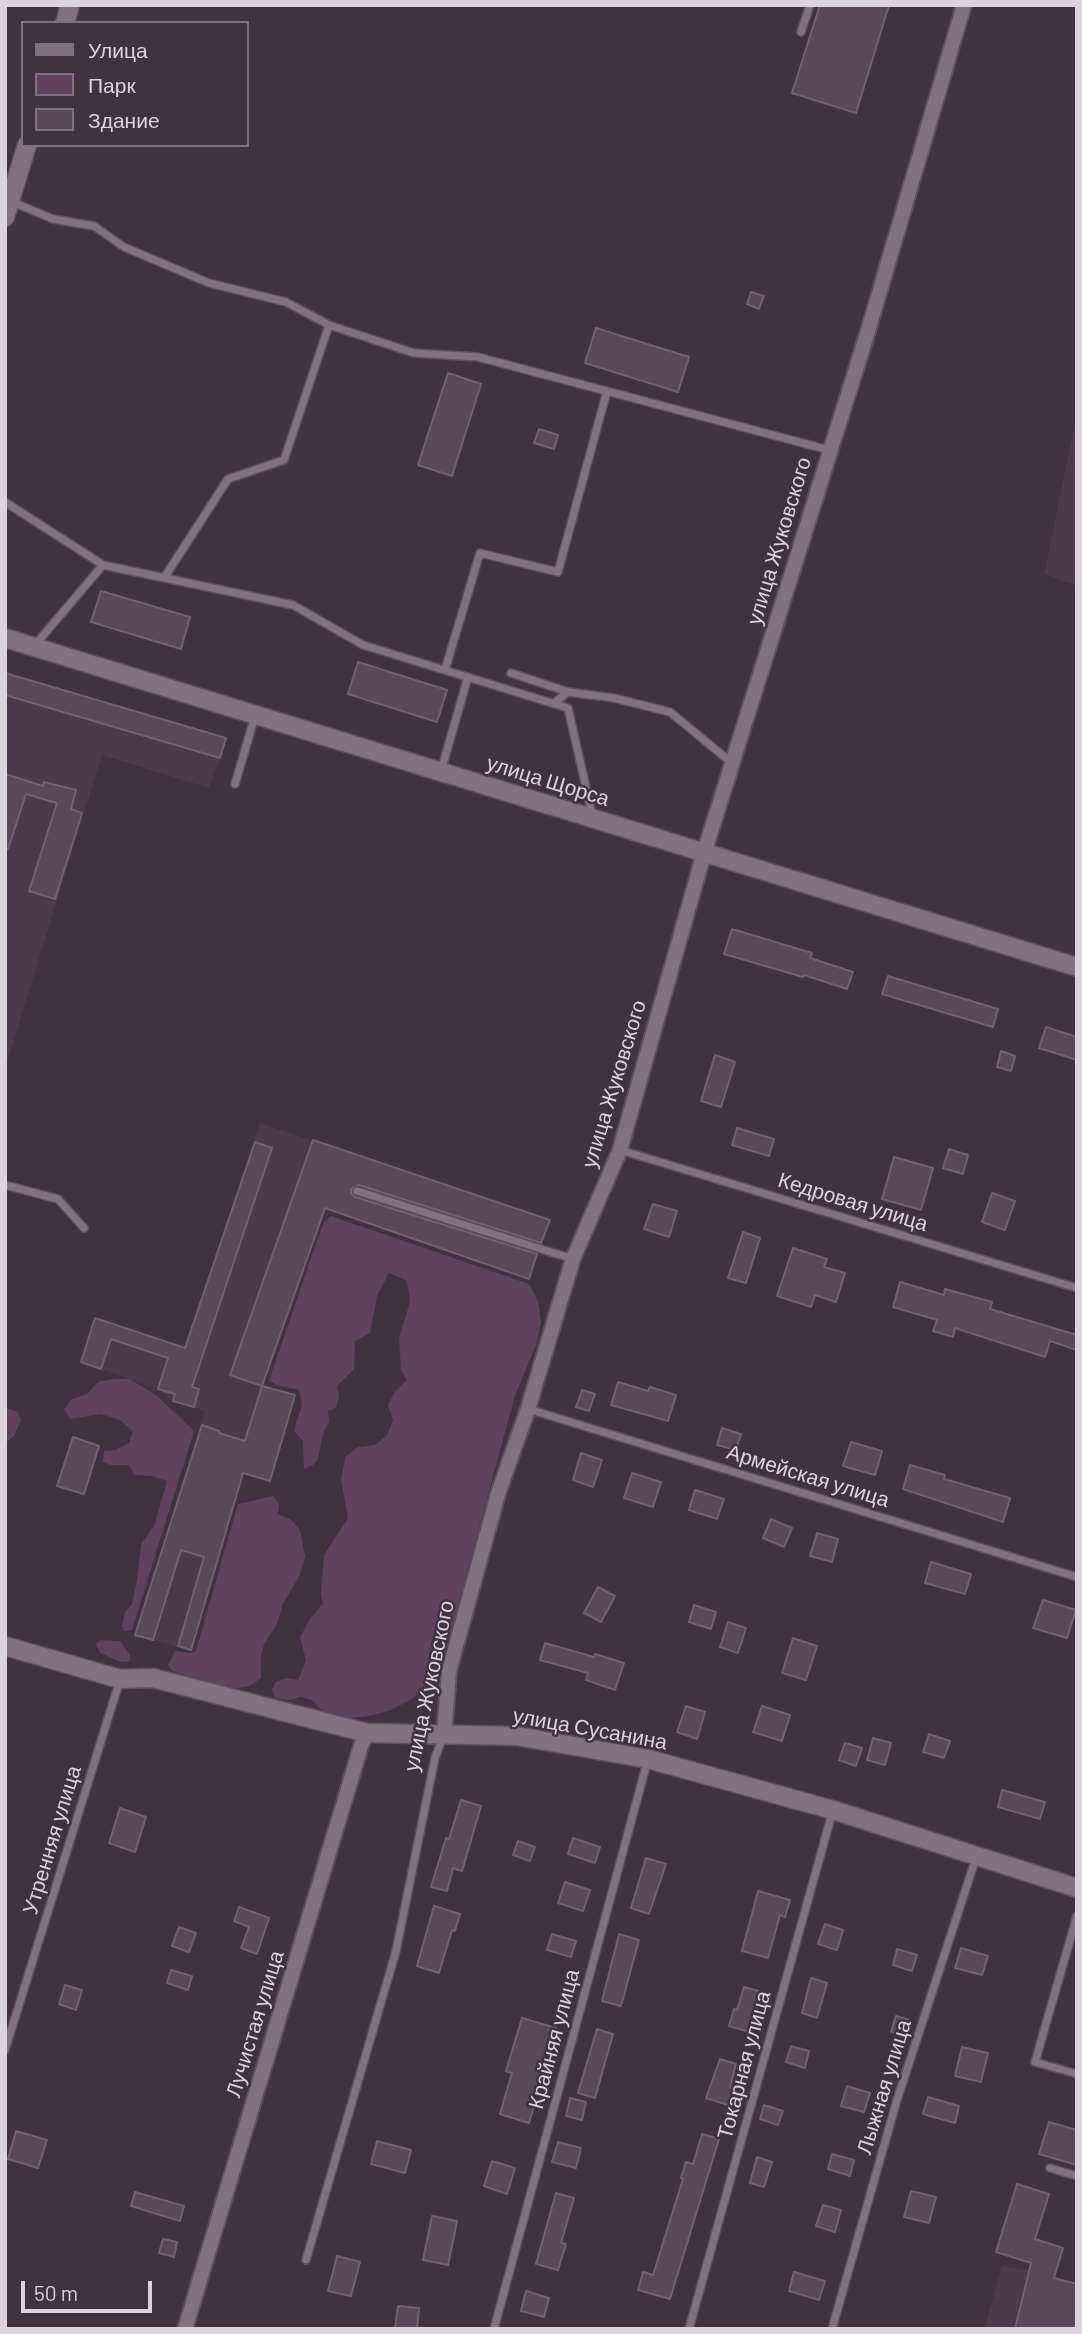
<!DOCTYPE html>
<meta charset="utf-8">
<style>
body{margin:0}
#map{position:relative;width:1082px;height:2334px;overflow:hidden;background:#413240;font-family:Barlow,sans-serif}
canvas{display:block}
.frame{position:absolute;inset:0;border:7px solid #ddd3dc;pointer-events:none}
.legend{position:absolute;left:21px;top:21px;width:228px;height:126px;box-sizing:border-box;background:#413240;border:2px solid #7f727e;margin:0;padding:9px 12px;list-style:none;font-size:21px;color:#ddd3dc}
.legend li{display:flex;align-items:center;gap:14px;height:35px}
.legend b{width:35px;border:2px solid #7f727e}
.scale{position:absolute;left:21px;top:2281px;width:131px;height:32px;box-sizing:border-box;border:4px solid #ddd3dc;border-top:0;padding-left:9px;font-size:21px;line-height:24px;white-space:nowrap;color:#ddd3dc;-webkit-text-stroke:5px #413240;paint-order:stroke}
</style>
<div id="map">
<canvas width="1082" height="2334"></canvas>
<div class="frame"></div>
<ul class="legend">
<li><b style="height:9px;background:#827181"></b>Улица</li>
<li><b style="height:19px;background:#60415e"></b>Парк</li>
<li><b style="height:19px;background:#594858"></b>Здание</li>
</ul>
<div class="scale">50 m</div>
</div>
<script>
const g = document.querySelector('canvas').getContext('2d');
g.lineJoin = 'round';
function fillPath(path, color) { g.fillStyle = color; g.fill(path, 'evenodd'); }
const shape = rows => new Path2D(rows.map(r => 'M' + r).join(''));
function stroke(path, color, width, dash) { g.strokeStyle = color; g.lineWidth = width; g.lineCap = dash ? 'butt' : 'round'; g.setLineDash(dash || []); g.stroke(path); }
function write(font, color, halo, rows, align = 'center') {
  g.font = font + ' Barlow,sans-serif'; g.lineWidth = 5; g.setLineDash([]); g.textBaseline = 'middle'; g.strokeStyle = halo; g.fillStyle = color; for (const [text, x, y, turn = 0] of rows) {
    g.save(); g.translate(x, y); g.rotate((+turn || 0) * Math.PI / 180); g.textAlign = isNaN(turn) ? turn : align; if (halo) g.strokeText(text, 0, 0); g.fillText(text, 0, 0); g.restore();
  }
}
const built = shape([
 [1077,413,1077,586,1044,574],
 [5,673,220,758,209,788,102,755,5,1069],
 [260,1123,550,1220,529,1279,324,1208,262,1385,295,1395,270,1481,243,1474,191,1650,135,1635,205,1411,173,1401,158,1389,81,1362,95,1318,185,1348],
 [1002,2266,1029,2270,1077,2284,1077,2329,984,2329]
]);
const green = shape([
 [331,1216,529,1284,538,1301,541,1322,537,1342,515,1396,438,1677,410,1700,391,1710,370,1716,351,1718,333,1716,322,1710,311,1700,301,1697,290,1700,275,1698,272,1689,276,1682,286,1678,298,1680,306,1660,300,1637,310,1619,323,1604,321,1594,324,1555,348,1518,341,1479,346,1456,358,1447,375,1445,387,1435,393,1420,388,1405,395,1391,407,1380,401,1370,399,1338,410,1302,407,1281,389,1273,377,1296,370,1333,355,1341,354,1369,337,1386,339,1396,336,1408,328,1411,329,1421,323,1434,318,1459,313,1465,304,1469,303,1441,295,1432,296,1423,302,1405,299,1390,276,1385,269,1380,323,1224],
 [112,1379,130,1379,157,1396,194,1431,132,1630,124,1631,122,1625,125,1612,132,1604,137,1581,141,1544,154,1526,167,1481,151,1476,135,1475,129,1465,111,1465,103,1462,104,1451,116,1450,129,1443,133,1431,120,1420,101,1414,70,1419,64,1409,72,1399,87,1394,98,1382],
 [5,1408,18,1412,21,1421,14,1436,5,1443],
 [273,1496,279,1503,278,1514,290,1519,300,1530,305,1556,300,1575,283,1604,277,1624,264,1644,261,1657,261,1678,250,1686,231,1689,172,1671,168,1665,175,1651,189,1653,195,1652,197,1647,238,1504],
 [100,1640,120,1641,130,1655,130,1661,121,1662,100,1653,96,1644]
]);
const building = shape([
 [820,5,889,5,856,113,792,93,820,5],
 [751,292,764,296,759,309,747,304,751,292],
 [596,328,689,357,678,392,585,363,596,328],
 [448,373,481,384,452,476,418,465,448,373],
 [539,429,558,435,554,449,534,443,539,429],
 [101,591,190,617,181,649,91,622,101,591],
 [358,662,447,690,437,722,348,694,358,662],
 [5,673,226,738,220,758,5,695,5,673],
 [5,774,43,786,44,782,76,790,71,809,82,813,55,899,29,891,57,803,26,794,8,849,5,848,5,774],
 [732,929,812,953,810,958,853,972,847,989,804,975,803,977,724,954,732,929],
 [888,976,998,1009,993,1027,882,994,888,976],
 [1046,1027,1077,1037,1077,1060,1039,1048,1046,1027],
 [1001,1051,1015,1056,1011,1071,997,1067,1001,1051],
 [715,1055,735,1062,721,1107,701,1101,715,1055],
 [737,1128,774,1139,769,1156,732,1145,737,1128],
 [313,1140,550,1220,541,1243,359,1185,351,1189,351,1193,355,1197,537,1254,529,1279,325,1208,262,1386,230,1375,313,1140],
 [255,1142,272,1148,192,1387,199,1389,194,1407,173,1401,175,1394,158,1389,168,1358,111,1339,101,1369,81,1362,95,1318,185,1348,255,1142],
 [949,1149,968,1155,963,1174,943,1168,949,1149],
 [894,1157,933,1168,921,1210,882,1199,894,1157],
 [992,1193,1015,1201,1005,1230,982,1222,992,1193],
 [653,1204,677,1211,669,1237,644,1229,653,1204],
 [743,1232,760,1238,746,1283,728,1278,743,1232],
 [793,1248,827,1259,824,1267,845,1273,836,1302,815,1295,811,1307,777,1296,793,1248],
 [900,1282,944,1295,945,1289,992,1302,990,1309,1077,1335,1077,1350,1050,1341,1045,1357,955,1328,953,1337,933,1331,937,1320,893,1307,900,1282],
 [618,1382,648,1391,650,1387,676,1395,668,1421,611,1405,618,1382],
 [262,1386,295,1395,270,1481,243,1473,191,1650,178,1646,204,1557,181,1550,153,1640,135,1635,202,1425,219,1431,219,1433,245,1441,262,1386],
 [582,1390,595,1394,589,1411,576,1407,582,1390],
 [722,1428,741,1434,736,1450,717,1445,722,1428],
 [73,1437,99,1446,84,1494,57,1486,73,1437],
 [851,1442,882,1451,875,1475,843,1466,851,1442],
 [581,1453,602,1460,593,1487,573,1480,581,1453],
 [910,1465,945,1475,944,1479,1010,1498,1003,1522,903,1489,910,1465],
 [632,1473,661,1482,653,1507,624,1498,632,1473],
 [695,1490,724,1499,717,1519,689,1510,695,1490],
 [771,1519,792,1528,784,1547,763,1538,771,1519],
 [817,1533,838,1539,832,1562,810,1556,817,1533],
 [931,1562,971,1574,965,1594,925,1583,931,1562],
 [598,1587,615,1596,601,1622,584,1613,598,1587],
 [1043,1600,1076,1610,1067,1638,1033,1628,1043,1600],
 [694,1605,716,1612,711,1629,689,1622,694,1605],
 [728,1622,746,1628,738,1653,720,1647,728,1622],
 [793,1638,817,1646,806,1680,782,1673,793,1638],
 [545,1643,594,1657,595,1654,624,1663,615,1690,586,1680,588,1673,540,1660,545,1643],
 [686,1706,705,1712,697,1739,677,1732,686,1706],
 [762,1706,790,1715,782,1741,753,1732,762,1706],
 [929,1734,950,1741,944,1758,923,1752,929,1734],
 [873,1738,891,1743,885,1765,867,1760,873,1738],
 [845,1743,862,1748,856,1766,839,1760,845,1743],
 [1002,1790,1045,1802,1040,1819,998,1807,1002,1790],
 [461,1800,481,1806,462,1871,453,1868,447,1891,431,1887,446,1838,449,1839,461,1800],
 [120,1808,146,1817,135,1852,109,1843,120,1808],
 [573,1838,600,1847,595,1863,568,1854,573,1838],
 [518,1841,535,1847,530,1861,513,1855,518,1841],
 [646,1858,666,1864,649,1914,631,1908,646,1858],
 [565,1882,590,1890,583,1911,558,1903,565,1882],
 [758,1891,790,1900,785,1917,780,1915,768,1958,742,1951,758,1891],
 [434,1906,460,1914,455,1931,452,1930,439,1973,417,1966,434,1906],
 [239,1907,269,1918,257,1954,241,1948,249,1927,234,1921,239,1907],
 [825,1924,843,1930,837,1950,818,1944,825,1924],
 [179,1927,196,1933,189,1952,172,1946,179,1927],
 [552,1934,576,1941,571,1957,547,1950,552,1934],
 [619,1934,639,1940,621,2006,602,2001,619,1934],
 [961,1948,988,1956,982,1975,955,1968,961,1948],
 [897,1949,917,1955,912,1971,893,1965,897,1949],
 [171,1970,192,1976,188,1990,167,1983,171,1970],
 [811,1978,827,1983,817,2018,802,2013,811,1978],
 [65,1985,82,1990,76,2010,59,2004,65,1985],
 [744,1987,769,1994,764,2012,756,2010,750,2032,729,2026,734,2009,737,2010,744,1987],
 [896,2016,909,2020,905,2036,891,2032,896,2016],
 [522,2018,556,2028,552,2044,549,2044,531,2105,534,2106,529,2123,500,2114,512,2073,506,2071,522,2018],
 [597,2029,613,2034,595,2098,578,2093,597,2029],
 [791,2046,809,2051,805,2068,786,2062,791,2046],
 [962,2047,988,2053,981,2082,955,2076,962,2047],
 [720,2059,736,2064,730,2087,733,2088,728,2105,706,2098,720,2059],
 [847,2086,870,2093,864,2112,841,2106,847,2086],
 [928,2097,959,2106,955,2123,923,2114,928,2097],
 [570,2098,586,2102,582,2120,566,2116,570,2098],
 [764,2105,783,2111,778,2125,760,2119,764,2105],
 [1049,2122,1077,2130,1077,2165,1039,2154,1049,2122],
 [16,2131,47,2140,38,2168,8,2159,16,2131],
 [702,2134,719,2139,670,2299,638,2290,643,2272,653,2275,683,2179,681,2178,686,2162,693,2164,702,2134],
 [377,2141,411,2150,405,2173,371,2164,377,2141],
 [558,2142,581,2148,576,2168,552,2162,558,2142],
 [832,2154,854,2160,850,2176,828,2169,832,2154],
 [757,2157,772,2162,764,2187,750,2183,757,2157],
 [492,2161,515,2168,507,2194,484,2186,492,2161],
 [1017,2184,1049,2194,1035,2239,1063,2248,1054,2278,1077,2284,1077,2329,1015,2329,1031,2263,996,2252,1017,2184],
 [911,2191,936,2197,929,2223,904,2217,911,2191],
 [135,2192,184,2206,180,2221,131,2206,135,2192],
 [556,2193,574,2198,561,2243,566,2244,558,2270,536,2264,556,2193],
 [823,2205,841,2210,835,2232,816,2226,823,2205],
 [432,2216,457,2221,448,2265,423,2260,432,2216],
 [163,2239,177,2242,174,2257,159,2253,163,2239],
 [337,2256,360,2262,351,2296,328,2291,337,2256],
 [794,2272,825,2281,819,2300,789,2291,794,2272],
 [526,2291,549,2298,544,2317,521,2311,526,2291],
 [398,2306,419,2308,417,2329,395,2329,398,2306]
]);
const lane = shape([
 [801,32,810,5],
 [10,201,53,219,94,226,124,247,209,283,286,302,329,325],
 [5,502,103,565,293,605,363,645,568,708,593,818],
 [164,578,228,479,284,460,329,325,414,353,478,357,829,450],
 [35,645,103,565],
 [445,670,480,553,558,572,607,391],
 [511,673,568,692],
 [554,703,568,692,614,698,670,712,732,763],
 [441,771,468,677],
 [235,784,255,716],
 [620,1150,1077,1288],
 [5,1185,58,1199,84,1228],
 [357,1191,573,1259],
 [528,1409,1077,1577],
 [1077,1916,1035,2062,1077,2074],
 [5,2050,120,1680],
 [1050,2168,1077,2176],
 [306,2260,396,1951,435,1758,443,1737],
 [494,2329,648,1759],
 [689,2329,833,1810],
 [832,2329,897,2100,976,1858]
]);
const street = shape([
 [444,1736,449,1671,498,1494,528,1409,573,1259,620,1150,704,853,868,331,964,5],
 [185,2329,361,1746,367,1733]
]);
const secondary = shape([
 [65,23,70,5],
 [5,217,27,145],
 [5,638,1077,967],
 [5,1646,120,1679,153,1678,367,1733,517,1736,648,1759,833,1810,1077,1888]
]);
const streetNames = [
 ["улица Жуковского",779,541,-73],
 ["улица Щорса",548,781,17],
 ["улица Жуковского",614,1084,-73],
 ["Кедровая улица",853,1202,17],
 ["Армейская улица",808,1476,17],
 ["улица Жуковского",429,1686,-78],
 ["улица Сусанина",590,1729,10],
 ["Утренняя улица",52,1840,-73],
 ["Лучистая улица",255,2024,-73],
 ["Крайняя улица",554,2039,-75],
 ["Токарная улица",744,2065,-75],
 ["Лыжная улица",884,2087,-73]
];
fillPath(built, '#4d394c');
fillPath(green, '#60415e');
fillPath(building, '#594858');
stroke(building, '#726171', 2);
stroke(lane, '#5e515d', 10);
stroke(street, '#5e515d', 18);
stroke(secondary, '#5e515d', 21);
stroke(lane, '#827181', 7);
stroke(street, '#827181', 14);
stroke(secondary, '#827181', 18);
write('21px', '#ddd3dc', '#413240', streetNames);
</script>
